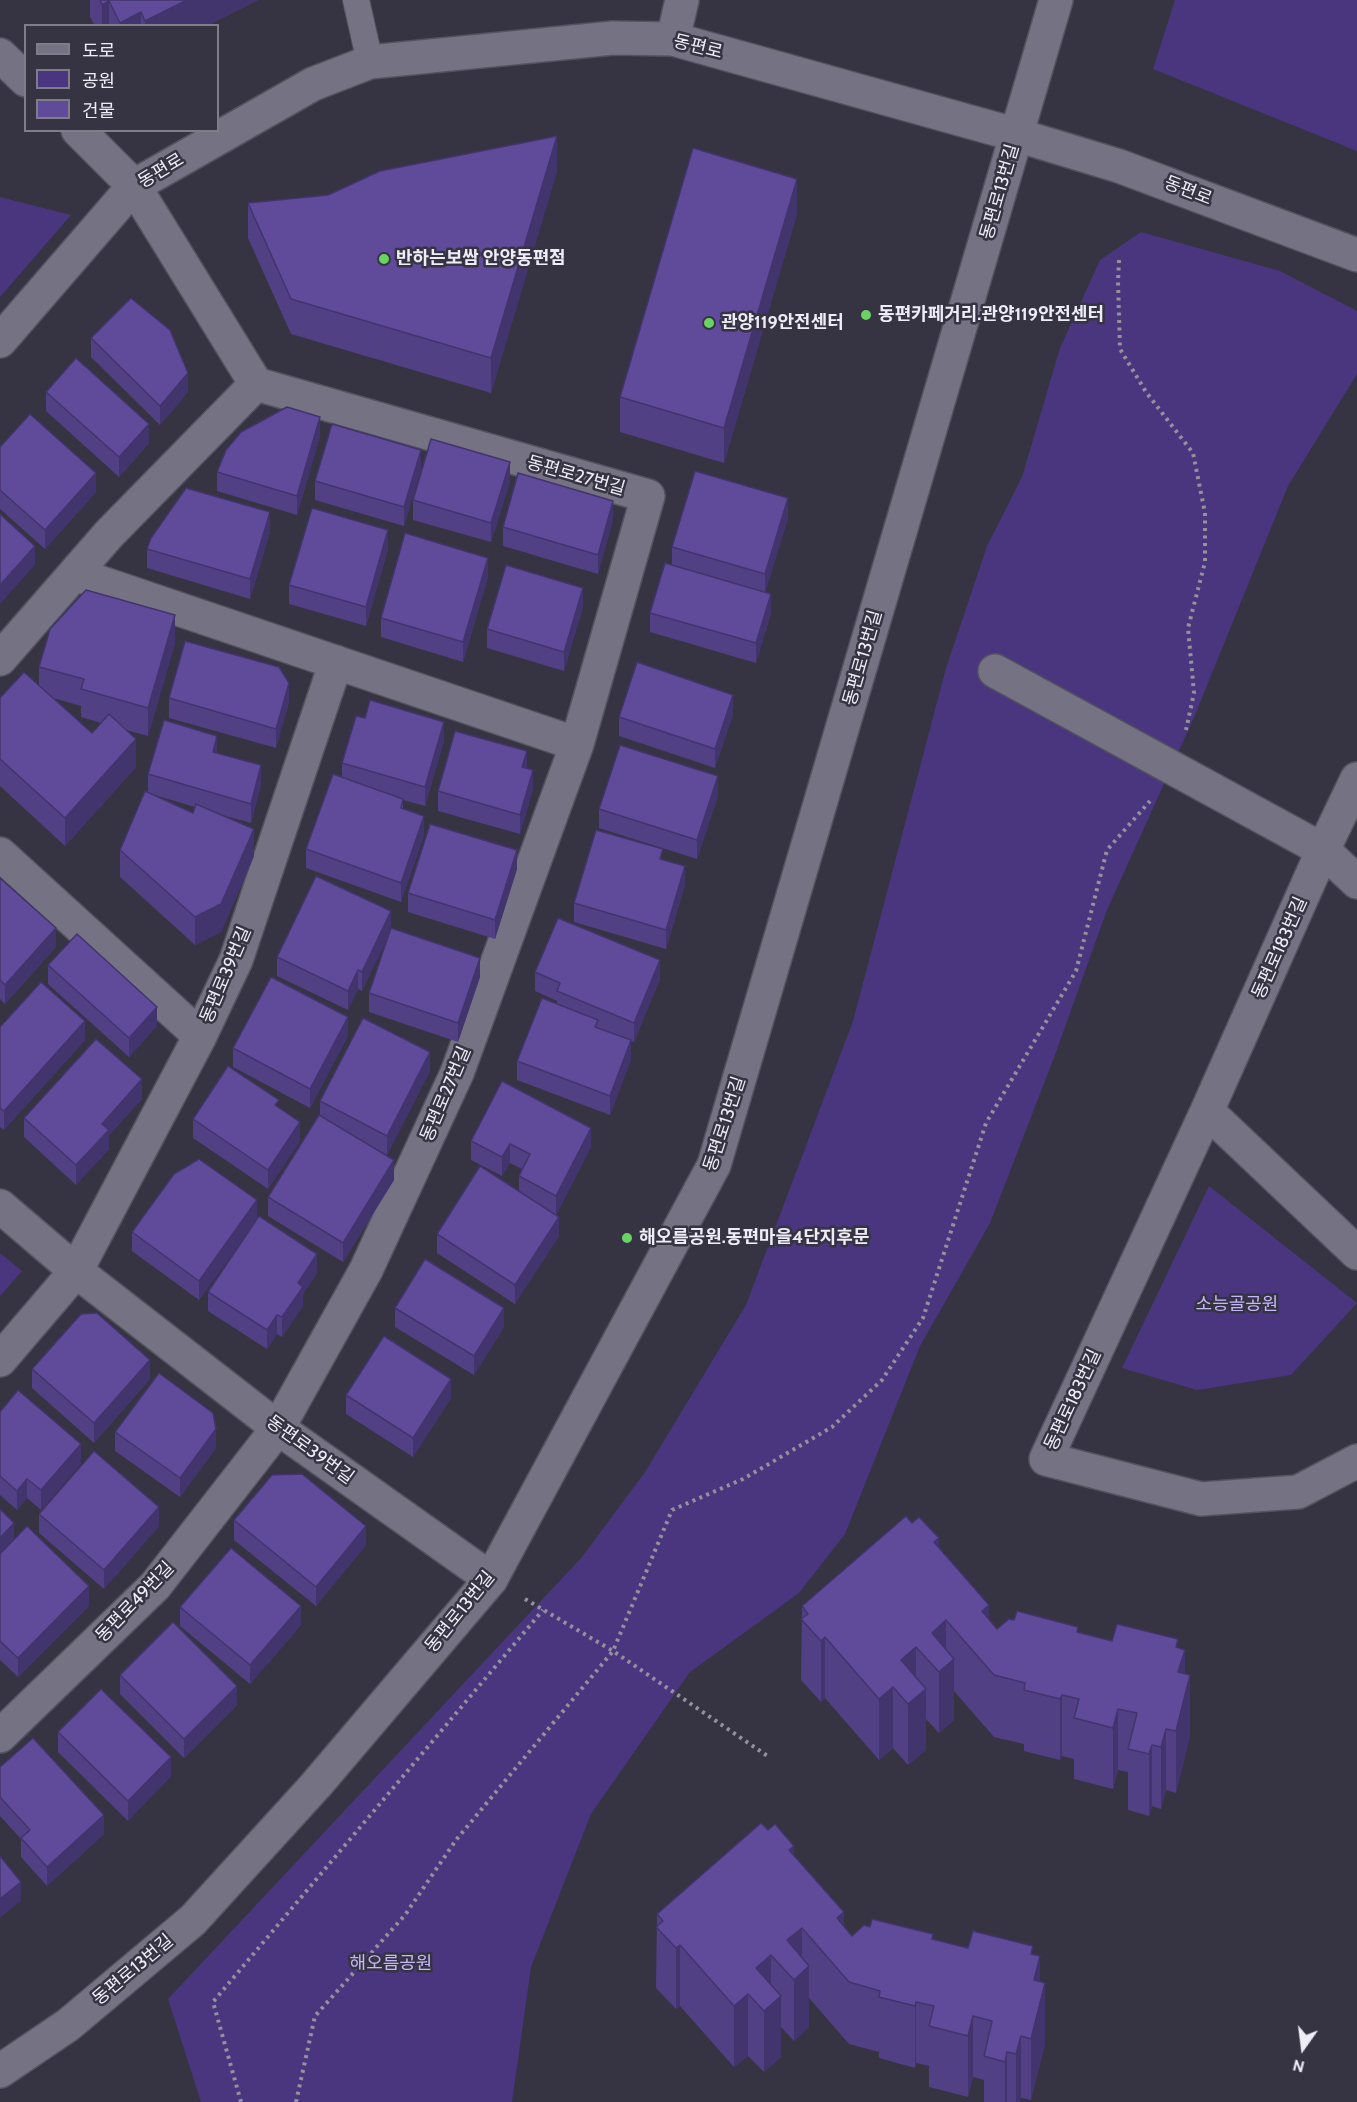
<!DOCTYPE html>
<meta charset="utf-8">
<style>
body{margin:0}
#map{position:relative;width:1357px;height:2102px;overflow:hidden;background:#363342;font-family:Cabin,"Noto Sans KR",sans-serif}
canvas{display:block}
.legend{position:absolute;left:24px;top:24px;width:195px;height:108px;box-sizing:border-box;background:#363342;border:2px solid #807d8a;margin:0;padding:8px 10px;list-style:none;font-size:18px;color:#eeedf7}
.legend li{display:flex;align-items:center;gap:12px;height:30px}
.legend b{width:30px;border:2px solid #807d8a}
.north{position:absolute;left:1273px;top:2018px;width:60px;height:60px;-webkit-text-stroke:4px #363342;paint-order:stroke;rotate:194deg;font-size:16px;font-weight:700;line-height:24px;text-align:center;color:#eeedf7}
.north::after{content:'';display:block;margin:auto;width:21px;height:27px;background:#eeedf7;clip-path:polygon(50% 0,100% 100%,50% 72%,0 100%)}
</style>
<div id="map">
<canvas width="1357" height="2102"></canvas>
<ul class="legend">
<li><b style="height:8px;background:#757283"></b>도로</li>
<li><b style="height:16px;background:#4a367f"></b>공원</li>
<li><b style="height:16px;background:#5f4b9a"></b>건물</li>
</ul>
<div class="north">N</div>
</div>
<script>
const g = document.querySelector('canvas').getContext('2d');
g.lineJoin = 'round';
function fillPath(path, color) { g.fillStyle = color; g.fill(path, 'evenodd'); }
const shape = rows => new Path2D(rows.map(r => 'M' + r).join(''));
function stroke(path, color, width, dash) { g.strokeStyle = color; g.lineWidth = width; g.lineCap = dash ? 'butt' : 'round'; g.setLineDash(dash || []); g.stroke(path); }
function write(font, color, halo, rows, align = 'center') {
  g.font = font + ' Cabin,"Noto Sans KR",sans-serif'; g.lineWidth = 5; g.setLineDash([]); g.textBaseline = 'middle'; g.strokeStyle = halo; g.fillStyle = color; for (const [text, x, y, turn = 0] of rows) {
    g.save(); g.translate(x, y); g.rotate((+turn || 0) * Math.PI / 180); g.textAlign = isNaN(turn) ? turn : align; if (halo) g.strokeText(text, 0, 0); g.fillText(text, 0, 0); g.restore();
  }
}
const green = shape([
 [1175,0,1357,0,1357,151,1153,69],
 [0,197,71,215,0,297],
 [1141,232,1280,271,1357,311,1357,374,1288,486,1195,715,1107,910,1055,1055,990,1223,920,1346,845,1534,799,1593,690,1672,591,1814,531,1967,512,2102,201,2102,168,1999,582,1557,645,1472,746,1305,853,1021,946,668,987,546,1022,477,1060,348,1100,260],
 [1209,1186,1357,1303,1291,1375,1197,1390,1122,1368],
 [0,1253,22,1271,0,1296]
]);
const path = shape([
 [1119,260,1118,282,1120,349,1146,392,1193,453,1205,513,1205,562,1188,628,1194,693,1186,730],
 [525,1599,613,1651,769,1757],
 [241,2102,213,2002,543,1610],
 [296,2102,315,2016,405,1915,456,1840,613,1651,672,1510,743,1479,832,1427,882,1380,923,1318,986,1123,1076,971,1107,850,1150,801]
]);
const service = shape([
 [356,0,370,62]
]);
const pedestrian = shape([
 [995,671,1323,850]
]);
const minor = shape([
 [673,39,682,0],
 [75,574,577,744],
 [0,659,109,534,256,384],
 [1357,779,1323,850,1207,1111,1046,1459,1201,1499,1298,1492,1357,1461],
 [1323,850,1357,882],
 [0,854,200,1036],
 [1207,1111,1357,1253],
 [0,1206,76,1271,278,1428,491,1579],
 [0,1360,76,1271,200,1036,236,960,336,662],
 [0,1736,155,1586,278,1428,366,1270,457,1073,577,744,648,496,256,384,134,186]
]);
const tertiary = shape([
 [0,55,26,80],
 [78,130,134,186],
 [0,341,134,186,313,84,370,62,613,38,673,39,1017,135,1119,166,1357,255],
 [0,2071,68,2025,193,1920,316,1785,491,1579,714,1165,1056,0]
]);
const wall = shape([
 [90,0,258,0,206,26,95,26,90,17],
 [557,171,491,393,291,334,248,238,248,203],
 [797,214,724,463,620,432,620,397],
 [91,338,188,392,160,425,91,357],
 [46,392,149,443,119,477,46,411],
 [320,436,297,515,217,491,217,472],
 [0,447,96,492,45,549,0,509],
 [421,469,404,526,315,500,315,481],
 [510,482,491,542,413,520,413,500],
 [788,518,765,592,771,613,756,663,650,632,650,613,672,565,672,547],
 [613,520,598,574,503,546,503,527],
 [270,532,250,599,147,568,147,549],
 [388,549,366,626,289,604,289,585],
 [488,577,463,662,381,637,381,618],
 [583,607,564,671,487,648,487,629],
 [175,643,148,736,126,730,136,767,65,846,0,786,0,698,39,685,39,667],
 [53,698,81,706,81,717,101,723,92,733],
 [169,698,289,702,276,748,169,718],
 [733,714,715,768,619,736,619,717],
 [444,741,425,806,403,800,403,809,424,835,401,902,306,868,306,849,342,777,342,763],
 [148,774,261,785,251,823,222,815,254,856,221,932,195,945,120,877,120,850,148,793],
 [151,794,195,807,193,813],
 [533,789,520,834,438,811,438,791],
 [718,796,697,859,599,828,599,809],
 [663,860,685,885,666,949,574,922,574,903],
 [517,869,495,939,408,912,408,893],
 [0,878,56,947,5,1004,0,999],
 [391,928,480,977,458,1042,369,1012,369,993,388,936,362,991,358,989,348,1010,277,976,277,957],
 [48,965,157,1026,129,1057,48,984],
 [535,972,660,979,634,1042,631,1041,631,1059,610,1115,517,1080,517,1061,557,1004,557,1001,535,991],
 [0,1027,85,1040,4,1130,0,1127],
 [348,1036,310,1108,233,1067,233,1048],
 [430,1071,387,1155,375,1149,394,1180,343,1262,268,1216,268,1197,320,1115,320,1101],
 [142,1099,109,1135,109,1149,76,1185,24,1137,24,1118],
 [279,1108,300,1141,268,1189,193,1138,193,1119],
 [471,1141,591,1147,556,1215,559,1236,515,1304,437,1253,437,1234,519,1191,519,1176,522,1169,510,1163,502,1176,471,1160],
 [257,1219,317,1273,303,1294,303,1306,282,1337,277,1334,267,1349,208,1311,208,1292,255,1222,199,1300,132,1251,132,1232],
 [395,1308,504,1327,474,1375,395,1327],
 [32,1369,150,1379,94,1443,32,1388],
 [346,1395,451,1398,413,1457,346,1414],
 [0,1412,81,1463,41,1510,27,1498,17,1510,0,1495],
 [115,1432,216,1448,180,1497,115,1451],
 [0,1509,14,1539,89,1606,18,1677,0,1660],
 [39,1514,159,1526,104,1589,39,1533],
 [234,1520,366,1545,316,1606,234,1540],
 [912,1523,939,1548,989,1619,997,1629,1078,1632,1112,1641,1178,1648,1185,1674,1190,1736,1176,1793,1166,1790,1161,1809,1152,1806,1149,1816,1128,1810,1128,1772,1118,1770,1113,1789,1074,1779,1074,1759,1062,1756,1060,1760,1024,1751,1024,1744,994,1737,954,1691,954,1720,939,1733,926,1719,926,1750,908,1765,893,1748,879,1760,825,1698,821,1702,801,1680,802,1606],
 [180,1607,301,1625,250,1684,180,1626],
 [120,1675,237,1705,184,1758,120,1694],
 [58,1732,171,1776,128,1821,58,1752],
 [0,1767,104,1834,47,1886,21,1857,21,1839,0,1816],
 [794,1856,844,1926,852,1936,933,1940,968,1948,1033,1955,1040,1981,1045,2044,1031,2100,1021,2098,1019,2102,984,2102,984,2080,973,2077,968,2097,929,2087,929,2066,916,2063,915,2068,879,2058,879,2052,849,2044,809,1998,809,2027,794,2041,781,2027,781,2057,764,2072,748,2056,734,2067,680,2006,676,2009,656,1988,657,1914]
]);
const shadedWall = shape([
 [187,0,258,0,206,26,145,26,145,21],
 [109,1,109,26,102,26,102,5],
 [141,12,141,26,120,26,120,23],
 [557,136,557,171,491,393,491,358],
 [797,179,797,214,724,463,724,428],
 [188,373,188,392,160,425,160,406],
 [320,417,320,436,297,515,297,496],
 [149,424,149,443,119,477,119,457],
 [421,450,421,469,404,526,404,507],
 [510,462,510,482,491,542,491,523],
 [96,473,96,492,45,549,45,530],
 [788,498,788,518,765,594,765,574],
 [613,501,613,520,598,574,598,555],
 [270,512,270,532,250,599,250,579],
 [388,530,388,549,366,626,366,607],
 [35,546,35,565,0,604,0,585],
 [488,558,488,577,463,662,463,642],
 [583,588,583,607,564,671,564,652],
 [771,594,771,613,756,663,756,643],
 [175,615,175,643,148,736,148,708],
 [289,683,289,702,276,748,276,729],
 [733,695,733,714,715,768,715,749],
 [444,722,444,741,425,806,425,787],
 [217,736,217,755,213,752],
 [136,739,136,767,65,846,65,818],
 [527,751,527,770,522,767],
 [261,765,261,785,251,823,251,804],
 [533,770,533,789,520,834,520,815],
 [718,776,718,796,697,859,697,840],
 [424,816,424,835,401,902,401,883],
 [254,829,254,856,221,932,195,945,195,917],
 [517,850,517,869,495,939,495,920],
 [685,866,685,885,666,949,666,930],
 [391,911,391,931,362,991,362,972],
 [56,928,56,947,5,1004,5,985],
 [480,958,480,977,458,1042,458,1023],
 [660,960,660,979,634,1042,634,1023],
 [358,970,358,989,348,1010,348,991],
 [157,1007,157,1026,129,1057,129,1038],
 [348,1017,348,1036,310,1108,310,1089],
 [85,1021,85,1040,4,1130,4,1111],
 [631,1040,631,1059,610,1115,610,1096],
 [430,1052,430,1071,387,1155,387,1136],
 [142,1079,142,1099,109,1135,109,1149,76,1185,76,1165,102,1124],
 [300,1122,300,1141,268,1189,268,1170],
 [591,1128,591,1147,556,1215,556,1196],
 [510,1144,510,1163,502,1176,502,1157],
 [394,1160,394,1180,343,1262,343,1243],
 [257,1200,257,1220,199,1300,199,1281],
 [559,1217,559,1236,515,1304,515,1285],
 [317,1254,317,1273,303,1294,303,1306,282,1337,282,1317,298,1283],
 [504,1308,504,1327,474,1375,474,1356],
 [277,1315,277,1334,267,1349,267,1330],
 [150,1360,150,1379,94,1443,94,1423],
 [451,1379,451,1398,413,1457,413,1438],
 [216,1429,216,1448,180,1497,180,1478],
 [81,1444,81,1463,41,1510,41,1490],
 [27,1479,27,1498,17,1510,17,1491],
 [159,1507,159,1526,104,1589,104,1570],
 [14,1523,14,1542,0,1557,0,1538],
 [366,1526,366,1545,316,1606,316,1587],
 [939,1538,939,1599,934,1542],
 [89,1586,89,1606,18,1677,18,1658],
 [989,1605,989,1666,982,1611],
 [301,1606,301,1625,250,1684,250,1665],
 [946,1620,946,1666,954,1659,954,1720,939,1733,939,1672,932,1633],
 [825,1637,825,1698,821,1702,821,1641],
 [916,1647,916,1697,926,1689,926,1750,908,1765,908,1704,901,1660],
 [1185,1650,1185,1697,1190,1675,1190,1736,1176,1793,1176,1731,1178,1672],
 [237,1686,237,1705,184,1758,184,1739],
 [893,1687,893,1748,879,1760,879,1699],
 [1062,1695,1062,1756,1060,1760,1060,1699],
 [1118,1709,1118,1770,1113,1789,1113,1728],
 [1166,1729,1166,1790,1161,1809,1161,1747],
 [1152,1745,1152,1806,1149,1816,1149,1754],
 [171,1757,171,1776,128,1821,128,1801],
 [104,1815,104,1834,47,1886,47,1867],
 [794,1846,794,1907,789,1850],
 [21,1882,21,1901,0,1918,0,1899],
 [844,1912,844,1973,837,1918],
 [802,1928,802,1972,809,1966,809,2027,794,2041,794,1980,787,1940],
 [680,1945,680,2006,676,2009,676,1948],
 [771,1955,771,2005,781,1996,781,2057,764,2072,764,2011,756,1968],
 [1040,1956,1040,2004,1045,1983,1045,2044,1031,2100,1031,2039,1034,1980],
 [748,1994,748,2056,734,2067,734,2006],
 [916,2002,916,2063,915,2068,915,2006],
 [973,2016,973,2077,968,2097,968,2036],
 [1021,2036,1021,2098,1019,2102,1016,2102,1016,2054],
 [1007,2052,1007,2102,1005,2102,1005,2062]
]);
const building = shape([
 [100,0,187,0,145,21,141,12,120,23,109,1,102,5,100,0],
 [557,136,491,358,291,299,248,203,328,195,380,171,557,136],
 [693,148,797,179,724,428,620,397,693,148],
 [131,298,170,330,188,373,160,406,91,338,131,298],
 [76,358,149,424,119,457,46,392,76,358],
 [287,407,320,417,297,496,217,472,226,450,241,432,287,407],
 [30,414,96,473,45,530,0,490,0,447,30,414],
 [332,424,421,450,404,507,315,481,332,424],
 [431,439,510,462,491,523,413,500,431,439],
 [695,471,788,498,765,574,672,547,695,471],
 [518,473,613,501,598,555,503,527,518,473],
 [186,488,270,512,250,579,147,549,151,538,186,488],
 [312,508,388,530,366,607,289,585,312,508],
 [0,514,35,546,0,585,0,514],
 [405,533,488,558,463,642,381,618,405,533],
 [665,563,771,594,756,643,650,613,665,563],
 [506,565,583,588,564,652,487,629,506,565],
 [86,590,175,615,148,708,81,689,84,679,39,667,50,629,86,590],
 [185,641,279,667,289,683,276,729,169,698,185,641],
 [637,662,733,695,715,749,619,717,637,662],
 [24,672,92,733,109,714,136,739,65,818,0,759,0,698,24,672],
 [370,700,444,722,425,787,342,763,356,716,365,718,370,700],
 [164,720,217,736,213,752,261,765,251,804,148,774,164,720],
 [455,731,527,751,522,767,533,770,520,815,438,791,455,731],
 [620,745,718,776,697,840,599,809,620,745],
 [333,774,403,799,401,808,424,816,401,883,306,849,333,774],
 [145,791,193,813,196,804,254,829,221,904,195,917,120,850,145,791],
 [430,824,517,850,495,920,408,893,430,824],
 [596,830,663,849,660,859,685,866,666,930,574,903,596,830],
 [316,876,391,911,362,972,358,970,348,991,277,957,316,876],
 [0,878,56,928,5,985,0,980,0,878],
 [558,918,660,960,634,1023,557,991,560,983,535,972,558,918],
 [391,928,480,958,458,1023,369,993,391,928],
 [77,934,157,1007,129,1038,48,965,77,934],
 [271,977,348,1017,310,1089,233,1048,271,977],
 [41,982,85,1021,4,1111,0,1108,0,1027,41,982],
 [542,998,598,1020,595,1027,631,1040,610,1096,517,1061,542,998],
 [363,1018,430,1052,387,1136,320,1101,363,1018],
 [96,1039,142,1079,102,1124,109,1130,76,1165,24,1118,96,1039],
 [228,1066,279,1100,275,1105,300,1122,268,1170,193,1119,228,1066],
 [502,1081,591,1128,556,1196,519,1176,530,1154,510,1144,502,1157,471,1141,502,1081],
 [319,1115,394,1160,343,1243,268,1197,319,1115],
 [199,1159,257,1200,199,1281,132,1232,174,1174,199,1159],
 [480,1166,559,1217,515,1285,437,1234,480,1166],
 [259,1216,317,1254,298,1283,303,1287,282,1317,277,1315,267,1330,208,1292,259,1216],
 [425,1259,504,1308,474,1356,395,1308,425,1259],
 [97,1313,150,1360,94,1423,32,1369,81,1314,97,1313],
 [384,1336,451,1379,413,1438,346,1395,384,1336],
 [159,1373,213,1413,216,1429,180,1478,115,1432,159,1373],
 [18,1390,81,1444,41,1490,27,1479,17,1491,0,1476,0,1412,18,1390],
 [94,1451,159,1507,104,1570,39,1514,94,1451],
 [302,1474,366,1526,316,1587,234,1520,272,1475,302,1474],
 [0,1509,14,1523,0,1538,0,1509],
 [906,1516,912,1523,919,1517,939,1538,934,1542,989,1605,982,1611,997,1629,1009,1619,1014,1620,1017,1611,1078,1627,1077,1632,1112,1641,1117,1624,1178,1639,1176,1647,1185,1650,1178,1672,1190,1675,1176,1731,1166,1729,1161,1747,1152,1745,1149,1754,1128,1749,1137,1713,1118,1709,1113,1728,1074,1718,1079,1699,1062,1695,1060,1699,1024,1690,1025,1683,994,1675,946,1620,932,1633,954,1659,939,1672,916,1647,901,1660,926,1689,908,1704,893,1687,879,1699,825,1637,821,1641,801,1619,808,1614,802,1606,906,1516],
 [27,1526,89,1586,18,1658,0,1641,0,1554,27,1526],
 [231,1548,301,1606,250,1665,180,1607,231,1548],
 [173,1622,237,1686,184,1739,120,1675,173,1622],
 [101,1689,171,1757,128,1801,58,1732,101,1689],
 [33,1738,104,1815,47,1867,21,1838,30,1830,0,1797,0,1767,33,1738],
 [761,1823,768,1830,775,1824,794,1846,789,1850,844,1912,837,1918,852,1936,864,1925,870,1927,872,1919,933,1934,932,1939,968,1948,973,1931,1033,1946,1031,1954,1040,1956,1034,1980,1045,1983,1031,2039,1021,2036,1016,2054,1007,2052,1005,2062,984,2056,992,2021,973,2016,968,2036,929,2026,934,2006,916,2002,915,2006,879,1997,880,1991,849,1982,802,1928,787,1940,809,1966,794,1980,771,1955,756,1968,781,1996,764,2011,748,1994,734,2006,680,1945,676,1948,656,1927,663,1921,657,1914,761,1823],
 [0,1856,21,1882,0,1899,0,1856]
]);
const markers = [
 [384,259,6,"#69d464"],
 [866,315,6,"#69d464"],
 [709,323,6,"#69d464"],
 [627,1238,6,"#69d464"]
];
const streetNames = [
 ["동편로",698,47,14],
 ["동편로",161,171,-31],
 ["동편로",1188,191,21],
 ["동편로13번길",1000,192,-74],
 ["동편로27번길",576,476,16],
 ["동편로13번길",863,658,-74],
 ["동편로183번길",1280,948,-66],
 ["동편로39번길",226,975,-67],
 ["동편로27번길",446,1094,-67],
 ["동편로13번길",725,1124,-72],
 ["동편로183번길",1073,1400,-65],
 ["동편로39번길",310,1450,36],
 ["동편로49번길",135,1602,-46],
 ["동편로13번길",460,1612,-51],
 ["동편로13번길",133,1970,-40]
];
const poiNames = [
 ["반하는보쌈 안양동편점",396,259],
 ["동편카페거리.관양119안전센터",878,315],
 ["관양119안전센터",721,323],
 ["해오름공원.동편마을4단지후문",639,1238]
];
const parkNames = [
 ["소능골공원",1237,1305],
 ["해오름공원",391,1964]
];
fillPath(green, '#4a367f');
stroke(service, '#53525e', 28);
stroke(pedestrian, '#53525e', 36);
stroke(minor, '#53525e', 36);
stroke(tertiary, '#53525e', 36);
stroke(path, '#93919e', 4, [3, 4.5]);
stroke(service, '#757283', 26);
stroke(pedestrian, '#757283', 33);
stroke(minor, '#757283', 33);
stroke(tertiary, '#757283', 33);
fillPath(wall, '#524084');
fillPath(shadedWall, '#42346c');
fillPath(building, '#5f4b9a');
stroke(building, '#42346c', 1.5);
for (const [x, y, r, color] of markers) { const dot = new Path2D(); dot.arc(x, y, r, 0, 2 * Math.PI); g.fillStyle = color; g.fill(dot); stroke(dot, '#363342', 2); }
write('18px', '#eeedf7', '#363342', streetNames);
write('bold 18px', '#eeedf7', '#363342', poiNames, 'left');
write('18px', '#c5b8fa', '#363342', parkNames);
</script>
